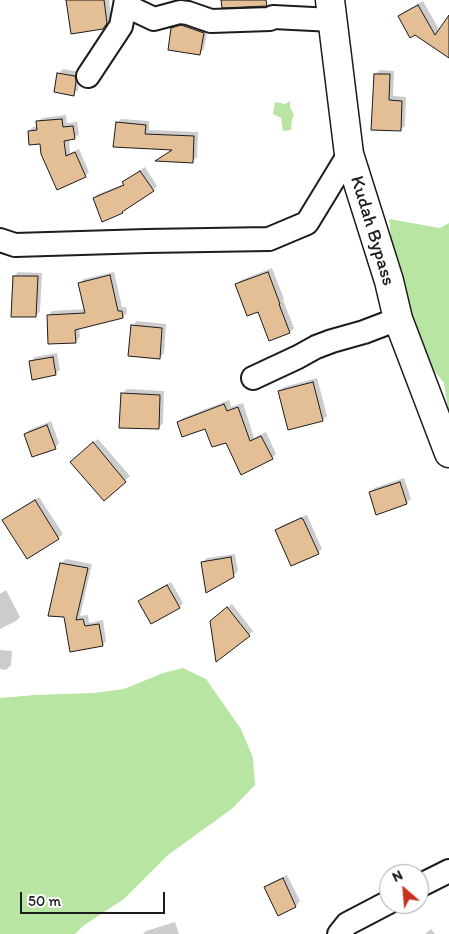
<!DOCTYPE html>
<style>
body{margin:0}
#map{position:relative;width:449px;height:934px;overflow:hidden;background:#fff;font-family:Itim,sans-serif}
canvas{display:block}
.north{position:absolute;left:379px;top:864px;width:50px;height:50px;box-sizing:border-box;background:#fff;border:1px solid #a4a4a4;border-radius:50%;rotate:333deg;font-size:14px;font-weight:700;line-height:20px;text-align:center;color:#1c1c1c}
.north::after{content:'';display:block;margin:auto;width:18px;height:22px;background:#c8321e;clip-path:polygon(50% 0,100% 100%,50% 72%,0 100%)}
.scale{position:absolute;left:20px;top:892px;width:145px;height:22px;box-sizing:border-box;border:2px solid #1c1c1c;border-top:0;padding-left:6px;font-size:15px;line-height:18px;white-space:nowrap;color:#1c1c1c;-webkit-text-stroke:4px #fff;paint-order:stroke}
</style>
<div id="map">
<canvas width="449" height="934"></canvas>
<div class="north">N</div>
<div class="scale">50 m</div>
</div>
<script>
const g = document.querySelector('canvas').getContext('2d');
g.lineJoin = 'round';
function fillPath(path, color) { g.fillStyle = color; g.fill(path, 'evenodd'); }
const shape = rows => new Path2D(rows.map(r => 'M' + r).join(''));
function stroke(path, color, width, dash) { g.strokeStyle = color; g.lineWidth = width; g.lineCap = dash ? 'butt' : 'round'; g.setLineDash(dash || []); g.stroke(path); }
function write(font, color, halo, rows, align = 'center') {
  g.font = font + ' Itim,sans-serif'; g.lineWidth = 4.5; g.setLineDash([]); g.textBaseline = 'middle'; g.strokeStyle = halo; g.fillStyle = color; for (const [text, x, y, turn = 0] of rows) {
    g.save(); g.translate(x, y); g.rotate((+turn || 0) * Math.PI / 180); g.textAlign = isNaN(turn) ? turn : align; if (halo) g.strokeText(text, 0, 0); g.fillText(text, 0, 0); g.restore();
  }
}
const green = shape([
 [290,101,290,107,294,115,292,119,291,130,283,131,281,118,273,114,275,102,285,104],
 [389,219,440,228,449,223,449,415,444,383,425,360,417,335,392,248],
 [183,668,206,679,241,729,253,758,255,785,233,808,168,855,124,899,83,926,75,934,0,934,0,698,35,695,94,693,124,689,163,673]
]);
const shadow = shape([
 [67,0,109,0,111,18,103,28],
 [423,1,440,31,449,17,449,56,400,16,404,12],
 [186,22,208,28,204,49,200,53,172,29,177,24],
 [63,69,79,72,80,76,78,90,73,94,58,74],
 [380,70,394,71,393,96,406,97,405,126,400,130,375,74],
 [66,115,67,123,77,122,79,134,74,138,69,139,70,153,79,149,89,172,85,176,41,142,29,131,33,127,38,126,38,122,42,118],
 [121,119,149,121,149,130,198,132,197,157,193,161,158,160,174,149,117,123],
 [145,167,157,186,153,190,127,208,122,212,94,198,98,194,124,184,124,183,128,178],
 [272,268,284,299,283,300,294,328,290,332,270,340,258,311,237,284,241,280],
 [18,272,42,273,40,311,36,316,14,276],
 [114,272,122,307,126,307,127,313,123,317,79,328,80,337,76,341,48,315,52,311,86,309,80,284,84,279],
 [137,321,166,324,164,353,159,358,133,325],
 [57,353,60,370,55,374,30,362,35,357],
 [317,378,327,416,323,420,289,429,279,391,284,387],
 [127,389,164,391,163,423,158,428,122,394],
 [229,400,231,407,243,403,254,438,266,432,276,454,272,458,227,441,206,427,179,422,183,418],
 [51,421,59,443,55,448,25,434,29,430],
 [98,439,130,476,104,499,76,457],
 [404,478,411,499,406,503,370,492,374,488],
 [39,497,63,534,58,538,4,520,8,516],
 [306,515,307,515,322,549,318,553,277,530,281,526],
 [235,554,238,571,233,576,202,563,207,558],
 [66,559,92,564,80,616,88,615,89,623,103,620,106,641,102,645,71,650,61,563],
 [171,582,183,603,179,607,140,602,144,597],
 [6,590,20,617,16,621,0,629,0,594],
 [232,604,253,631,249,635,216,617],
 [0,650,12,651,11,665,6,670,0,669],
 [287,875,300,901,296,906,278,914,265,887,270,883],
 [175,922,179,934,143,934,146,931],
 [431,929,435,934,425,934]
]);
const building = shape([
 [66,0,104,0,107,23,103,29,71,34,66,0],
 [221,0,266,0,267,6,222,8,221,0],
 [418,5,435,35,449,15,449,58,415,35,410,38,398,16,418,5],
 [181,25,204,33,200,55,168,50,171,28,181,25],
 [57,73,75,76,76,81,74,96,54,92,57,73],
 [374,74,390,74,389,100,402,101,401,131,371,130,374,74],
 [62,119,63,127,73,126,75,139,64,141,66,156,75,152,86,177,57,190,41,154,40,144,29,145,28,131,37,130,36,121,62,119],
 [116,122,146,125,145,134,194,136,193,163,155,161,172,150,113,147,116,122],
 [140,171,154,191,122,212,123,213,102,222,93,198,124,185,122,182,140,171],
 [268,272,280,304,279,304,290,333,269,341,258,312,247,316,235,284,268,272],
 [110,275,118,311,122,311,123,318,75,330,76,343,48,344,47,315,85,313,78,283,110,275],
 [13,276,38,276,36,317,11,317,13,276],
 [131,325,162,328,160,359,128,356,131,325],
 [53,357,56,375,32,380,29,361,53,357],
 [313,382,323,421,288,430,278,391,313,382],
 [121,393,160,395,159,429,119,428,121,393],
 [224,404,227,411,238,407,250,441,261,436,273,459,241,475,226,443,212,447,205,429,182,437,177,422,224,404],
 [47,425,56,449,32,457,24,434,47,425],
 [93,442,126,482,104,501,70,462,93,442],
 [400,482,407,504,376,515,369,492,400,482],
 [35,500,59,539,27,559,2,520,35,500],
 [301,518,302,519,303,519,319,554,291,566,275,530,301,518],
 [231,557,234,577,206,593,201,562,231,557],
 [60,563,88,568,76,620,83,619,85,626,99,624,103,646,70,652,64,617,48,616,60,563],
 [167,585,180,608,151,624,138,601,167,585],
 [227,607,250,636,216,662,210,621,227,607],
 [283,878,296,907,278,916,264,887,283,878]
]);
const minor = shape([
 [124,11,133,9,154,19,180,12,188,13,211,21,270,19,273,17,333,20],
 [88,76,121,26,126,0],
 [0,240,15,245,147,241,269,239,307,223,349,154],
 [253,378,298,357,316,347,332,341,364,332,398,319],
 [419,886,449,871],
 [339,934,347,924,389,902]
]);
const tertiary = shape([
 [330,0,349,154,389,281,398,319,449,453]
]);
const streetNames = [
 ["Kudah Bypass",372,231,73]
];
fillPath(green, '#b9e5a3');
fillPath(shadow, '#0003');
fillPath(building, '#e4bf95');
stroke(building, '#1c1c1c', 1);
stroke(minor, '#1c1c1c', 26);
stroke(tertiary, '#1c1c1c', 31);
stroke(minor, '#fff', 22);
stroke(tertiary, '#fff', 28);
write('19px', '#1c1c1c', '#fff', streetNames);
</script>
